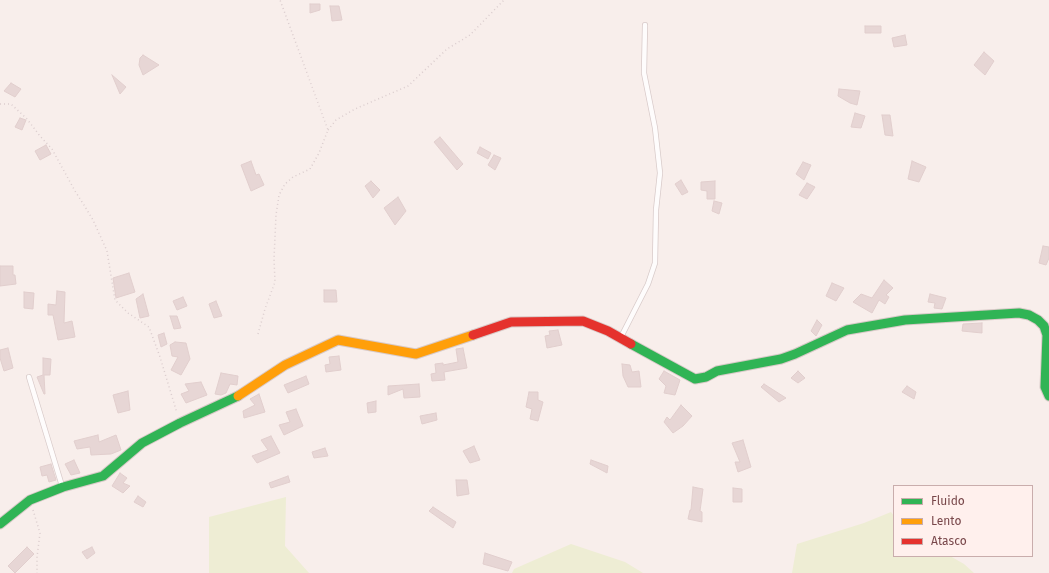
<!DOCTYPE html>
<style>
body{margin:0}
#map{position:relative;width:1049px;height:573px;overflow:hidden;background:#f8eeeb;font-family:"Fira Sans",sans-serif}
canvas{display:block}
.legend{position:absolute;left:893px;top:485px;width:140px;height:72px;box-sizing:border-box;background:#fff0ed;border:1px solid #c9adac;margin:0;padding:5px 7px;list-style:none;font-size:12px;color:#79484b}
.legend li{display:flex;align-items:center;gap:8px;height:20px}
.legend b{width:20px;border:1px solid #c9adac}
</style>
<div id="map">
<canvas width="1049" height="573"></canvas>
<ul class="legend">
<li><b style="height:5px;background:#30b455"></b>Fluido</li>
<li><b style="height:5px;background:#ff9f0a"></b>Lento</li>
<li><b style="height:5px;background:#e5322d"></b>Atasco</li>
</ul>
</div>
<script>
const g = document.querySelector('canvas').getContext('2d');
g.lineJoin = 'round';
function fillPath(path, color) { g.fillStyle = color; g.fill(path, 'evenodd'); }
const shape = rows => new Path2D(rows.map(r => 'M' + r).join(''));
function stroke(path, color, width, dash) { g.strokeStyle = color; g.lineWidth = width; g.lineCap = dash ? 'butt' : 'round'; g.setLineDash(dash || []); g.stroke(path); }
const green = shape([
 [286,497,285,546,309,573,209,573,209,517],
 [891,512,894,516,894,556,950,556,964,564,974,573,792,573,797,544,864,523],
 [571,544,625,562,643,573,512,573,514,569]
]);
const building = shape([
 [310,4,320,4,320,10,310,13,310,4],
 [330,6,339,6,342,20,332,21,330,6],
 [865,26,881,26,881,33,865,33,865,26],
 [905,35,907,45,894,47,892,38,905,35],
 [984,52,994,61,985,75,974,65,984,52],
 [143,55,159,65,143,75,139,65,140,58,143,55],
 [112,75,126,87,120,94,112,75],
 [11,83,21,89,15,97,4,91,11,83],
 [839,89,860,91,857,105,850,103,838,96,839,89],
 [855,113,865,116,861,128,851,127,855,113],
 [882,115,890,115,893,136,885,135,882,115],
 [20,118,26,120,22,130,15,127,20,118],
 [440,137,463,164,457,170,434,142,440,137],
 [46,145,51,154,40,160,35,151,46,145],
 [480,147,491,153,488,159,477,153,480,147],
 [494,155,501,158,495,170,488,165,494,155],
 [251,161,256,175,259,174,264,185,251,191,241,165,251,161],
 [912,161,926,167,919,182,908,179,912,161],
 [803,162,811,165,804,180,796,174,803,162],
 [681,180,688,192,682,195,675,184,681,180],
 [371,181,380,190,373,198,365,186,371,181],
 [715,181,715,199,707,199,707,191,701,190,701,182,715,181],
 [807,183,815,187,807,199,799,195,807,183],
 [398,197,406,211,395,225,384,208,398,197],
 [714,201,722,203,719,214,712,211,714,201],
 [1043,246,1049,247,1049,258,1046,265,1039,263,1043,246],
 [0,266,13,266,13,275,15,275,16,284,0,286,0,266],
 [129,273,135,292,116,298,113,278,129,273],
 [884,280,893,288,886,295,889,297,885,304,879,300,872,313,853,302,861,294,872,298,884,280],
 [832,283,844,288,836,301,826,296,832,283],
 [324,290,336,290,337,302,324,302,324,290],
 [57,291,65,292,64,323,72,321,75,337,58,340,53,315,48,315,48,304,56,305,57,291],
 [24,292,34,293,33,309,24,308,24,292],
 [143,294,149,316,140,318,136,299,143,294],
 [930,294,946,298,942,309,934,308,935,303,928,302,930,294],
 [183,297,187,306,177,310,173,301,183,297],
 [216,301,222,316,214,318,209,304,216,301],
 [170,316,177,316,181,328,174,329,170,316],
 [817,320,822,325,816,336,811,331,817,320],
 [982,323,982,333,962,331,963,324,982,323],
 [558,330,562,345,547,348,545,336,550,335,549,331,558,330],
 [164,333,167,344,161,347,158,335,164,333],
 [175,342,186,343,190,359,181,375,171,370,178,357,172,356,170,345,175,342],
 [8,348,13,368,4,371,0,358,0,350,8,348],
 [463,348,467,368,444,372,445,380,432,381,431,374,436,373,435,364,443,363,443,365,458,362,456,349,463,348],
 [339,356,341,370,326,372,325,365,330,364,329,357,339,356],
 [43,358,51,359,50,375,44,375,45,394,44,394,37,377,43,375,43,358],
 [622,364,630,365,632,372,639,371,641,387,628,387,623,376,622,364],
 [664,371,680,380,675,395,664,393,666,386,659,379,664,371],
 [798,371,805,378,798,383,791,378,798,371],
 [221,373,238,376,237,385,230,384,226,393,221,395,215,394,221,373],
 [306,376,309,384,288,393,284,385,306,376],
 [201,382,207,395,186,403,181,394,189,391,185,384,201,382],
 [419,384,420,397,404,398,403,389,388,395,388,386,419,384],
 [764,384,786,398,779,402,761,387,764,384],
 [907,386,916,392,914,399,902,392,907,386],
 [128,391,130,410,118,413,113,395,128,391],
 [529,392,538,392,538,400,543,402,538,421,530,419,532,409,526,407,529,392],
 [259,394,265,412,244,418,243,411,255,405,250,399,259,394],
 [376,401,376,412,368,413,367,403,376,401],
 [681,405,692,416,683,426,673,433,664,422,667,417,670,420,681,405],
 [296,409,303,426,284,435,279,425,290,422,286,412,296,409],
 [436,413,437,420,422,424,420,416,436,413],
 [98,435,99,442,116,435,121,450,111,454,91,455,90,447,77,449,74,441,98,435],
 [271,436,280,453,257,463,252,456,268,450,261,440,271,436],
 [743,440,751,467,738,472,735,462,740,462,732,443,743,440],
 [474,446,480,460,470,463,463,451,474,446],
 [325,448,328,456,314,458,312,452,325,448],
 [74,460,80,473,71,475,65,464,74,460],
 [591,460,608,466,607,473,590,464,591,460],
 [51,464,56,480,49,482,47,475,42,476,40,467,51,464],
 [120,473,127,478,123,483,130,486,123,493,112,486,120,473],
 [288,476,290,482,271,488,269,483,288,476],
 [456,480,467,480,469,494,457,496,456,480],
 [693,487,703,489,700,511,702,512,702,522,688,519,690,510,691,510,693,487],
 [733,488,742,489,742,502,733,502,733,488],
 [138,496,146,502,143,507,134,502,138,496],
 [433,507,456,522,453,528,429,511,433,507],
 [27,547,34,554,15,573,8,566,27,547],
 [92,547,95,553,87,559,82,552,92,547],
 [485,553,512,562,508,571,483,564,485,553]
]);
const path = shape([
 [0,104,11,104,27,119,40,136,52,149,75,191,84,205,93,220,107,251,115,300,128,313,149,327,160,357,177,413],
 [328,130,336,120,355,109,408,86,447,49,470,35,504,0],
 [258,334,265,309,275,282,274,259,276,215,279,195,285,184,293,177,310,169,319,153,328,130,280,0],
 [33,510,40,533,37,557,37,573]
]);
const lane = shape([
 [621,337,648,284,655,263,656,210,660,173,655,128,644,73,645,25],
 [29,377,62,486]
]);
const fast = shape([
 [631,344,695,379,706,377,717,371,781,359,795,354,847,330,905,320,1019,313,1029,315,1038,320,1044,326,1047,335,1045,387,1049,396],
 [0,524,30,500,63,487,103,476,142,443,180,423,238,396]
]);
const slow = shape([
 [238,396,285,365,338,340,416,354,473,335]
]);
const jam = shape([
 [473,335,511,322,583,321,608,331,631,344]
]);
fillPath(green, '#eeedd4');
fillPath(building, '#e7d6d5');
stroke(building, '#e1cecd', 1);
stroke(lane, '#d8cac9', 6);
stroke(fast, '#d8c9c7', 11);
stroke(slow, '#d8c9c7', 11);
stroke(jam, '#d8c9c7', 11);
stroke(path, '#dbcdce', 1.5, [1, 3]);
stroke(lane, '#fefcfc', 4.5);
stroke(fast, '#30b455', 9);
stroke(slow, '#ff9f0a', 9);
stroke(jam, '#e5322d', 9);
</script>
